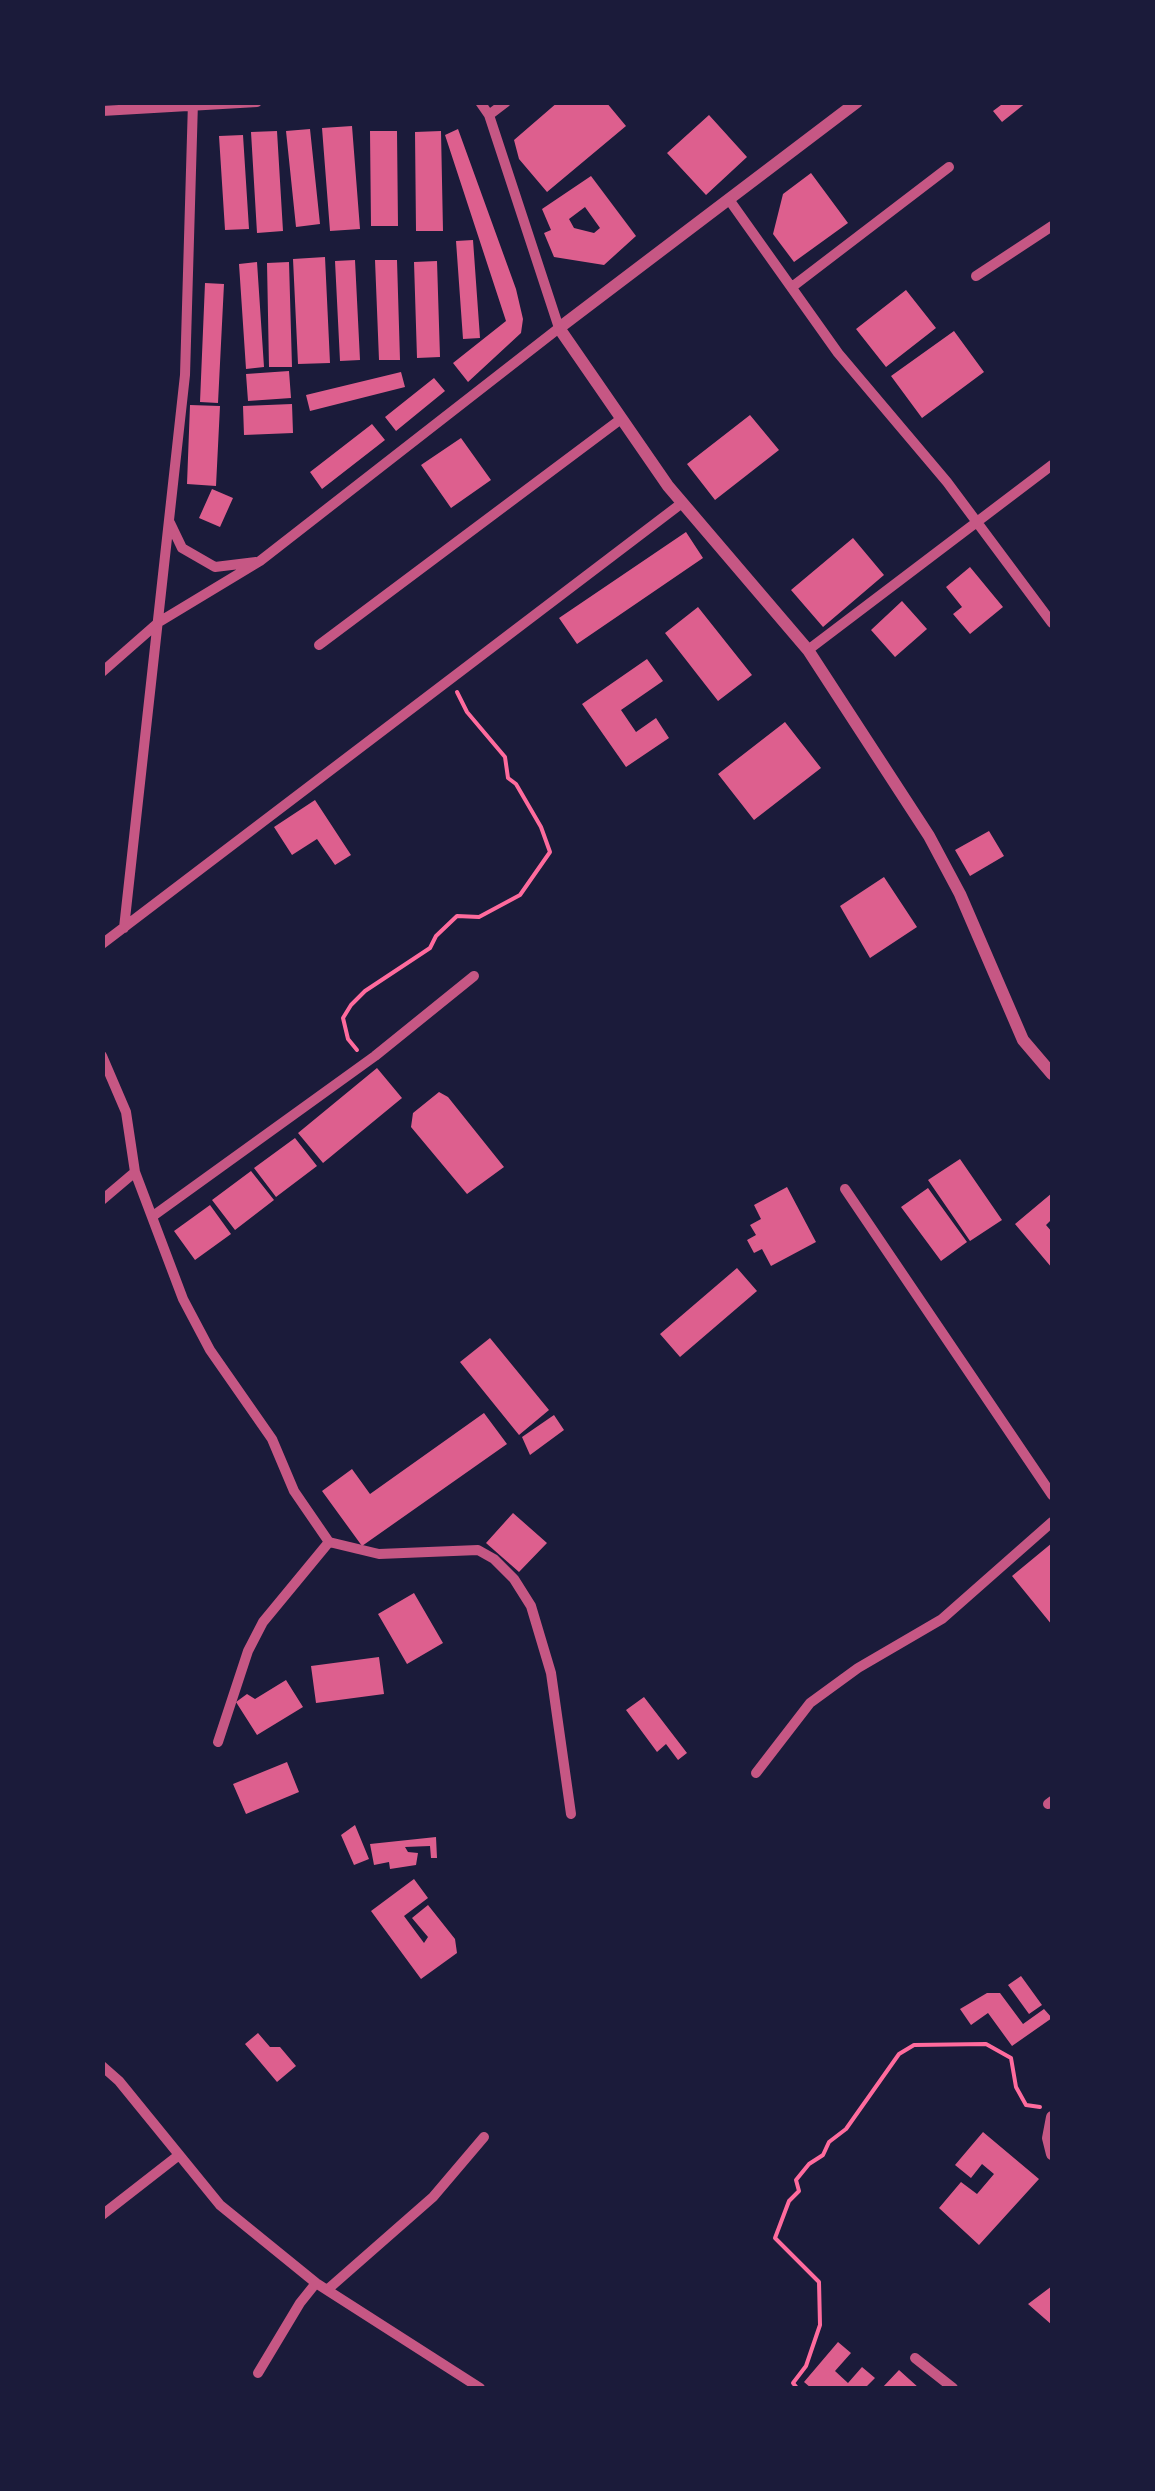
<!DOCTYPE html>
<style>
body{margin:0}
#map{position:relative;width:1155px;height:2491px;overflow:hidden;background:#1b1b3a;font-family:"Noto Sans",sans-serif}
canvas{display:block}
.frame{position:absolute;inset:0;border:105px solid #1b1b3a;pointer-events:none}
</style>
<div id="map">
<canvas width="1155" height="2491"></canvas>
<div class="frame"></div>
</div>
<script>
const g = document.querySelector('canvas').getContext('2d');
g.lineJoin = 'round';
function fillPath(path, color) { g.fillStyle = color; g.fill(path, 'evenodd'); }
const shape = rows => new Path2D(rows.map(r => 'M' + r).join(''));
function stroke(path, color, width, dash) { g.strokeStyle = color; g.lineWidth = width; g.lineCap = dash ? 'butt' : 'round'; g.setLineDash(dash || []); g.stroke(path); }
const building = shape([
 [558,102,606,102,626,126,547,192,519,159,514,140],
 [999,102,1027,102,1002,122,993,111,1001,105],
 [709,115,747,157,706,195,667,153],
 [352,126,360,229,330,231,322,128],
 [310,129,320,224,296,227,286,131],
 [458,129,516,289,523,319,521,333,468,382,453,363,506,321,445,135],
 [277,131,283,231,257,233,251,132],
 [370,131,397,131,398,226,371,226],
 [441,131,443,231,416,231,415,132],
 [243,135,249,229,225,230,219,136],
 [811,173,848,223,794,262,773,234,783,194],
 [591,176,636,236,604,265,554,257,544,233,551,230,542,209],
 [585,207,600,228,594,233,574,228,569,219],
 [473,240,480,338,463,339,456,241],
 [325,257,330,363,298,364,293,259],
 [355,260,360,360,340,361,335,261],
 [375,260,397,260,400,360,379,360],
 [437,261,440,357,417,358,414,262],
 [257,262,264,367,246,369,239,264],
 [289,262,292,367,269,367,267,263],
 [205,283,224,284,218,403,200,402],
 [906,290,936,328,886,367,856,329],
 [954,331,984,372,922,418,891,376],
 [289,371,291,398,248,401,246,374],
 [401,372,405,387,310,411,306,395],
 [434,378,445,391,396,431,385,417],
 [292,404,293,433,244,435,243,406],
 [190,405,220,406,216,486,187,484],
 [750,415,779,450,715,500,687,464],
 [372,424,385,440,322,489,310,472],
 [461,438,491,480,451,508,421,465],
 [212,489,233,498,220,527,199,518],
 [686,532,703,558,577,644,559,618],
 [853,538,884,575,823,627,791,590],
 [970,567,1003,607,970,634,953,614,962,607,946,587],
 [902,601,927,629,895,657,871,630],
 [698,607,752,675,718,701,665,633],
 [647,659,663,681,621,710,636,732,656,718,669,738,626,767,582,704],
 [785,722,821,768,754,820,718,774],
 [315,800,351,855,335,865,317,839,292,855,274,827],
 [989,831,1004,856,970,876,955,850],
 [884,877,917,927,870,958,840,906],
 [377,1068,402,1098,323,1163,298,1133],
 [439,1092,448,1097,504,1167,467,1194,411,1127,413,1113],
 [295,1138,317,1166,276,1197,254,1168],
 [960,1159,1002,1220,970,1241,928,1180],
 [251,1171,274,1200,235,1230,212,1200],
 [787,1187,816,1242,771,1266,762,1249,754,1253,747,1240,756,1235,750,1225,761,1219,754,1205],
 [928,1188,967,1242,941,1261,901,1207],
 [1052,1193,1052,1219,1046,1225,1052,1232,1052,1268,1015,1224],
 [210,1205,231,1234,195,1260,174,1231],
 [737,1268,757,1291,680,1357,660,1334],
 [490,1338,549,1410,519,1435,460,1362],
 [484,1413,507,1444,362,1546,322,1491,352,1469,370,1494],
 [554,1415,564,1430,530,1455,522,1437],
 [513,1513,547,1543,519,1572,486,1543],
 [1052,1543,1052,1625,1012,1576],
 [414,1593,443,1643,407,1664,378,1614],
 [379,1657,384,1694,316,1703,311,1666],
 [286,1680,303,1707,257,1735,236,1702,247,1694,255,1699],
 [644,1697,687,1753,678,1760,666,1744,657,1752,626,1710],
 [287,1762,299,1792,246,1814,233,1784],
 [355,1825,369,1859,354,1865,341,1835],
 [436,1837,437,1858,431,1858,430,1846,405,1847,408,1852,418,1853,416,1865,390,1869,389,1862,374,1865,370,1844],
 [414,1879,428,1898,404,1916,424,1943,428,1937,412,1918,428,1905,455,1939,457,1953,421,1979,371,1911],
 [1021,1976,1042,2005,1029,2014,1008,1985],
 [987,1993,1000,1993,1023,2024,1044,2009,1052,2018,1012,2046,988,2013,971,2025,960,2009],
 [258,2033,270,2047,280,2047,296,2066,277,2082,245,2044],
 [983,2132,1039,2179,979,2245,939,2208,961,2182,977,2194,994,2174,982,2164,971,2178,955,2165],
 [1052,2286,1052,2325,1028,2304],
 [838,2342,851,2353,835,2371,848,2383,862,2367,875,2378,865,2388,811,2388,804,2382],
 [899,2370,919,2388,882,2388]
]);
const path = shape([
 [357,1050,348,1039,343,1018,351,1005,365,991,430,948,436,936,457,916,479,917,520,895,550,852,541,827,516,784,508,778,505,757,467,712,457,692],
 [797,2388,793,2383,806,2366,820,2325,819,2282,775,2238,789,2201,799,2191,796,2180,809,2164,823,2155,829,2142,846,2129,899,2054,914,2045,986,2044,1011,2058,1016,2087,1026,2105,1040,2107]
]);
const minor = shape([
 [102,111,257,102],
 [489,115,506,102],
 [730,201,838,353,947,482,1052,623],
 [976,276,1052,226],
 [792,287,949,167],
 [170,523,182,548,215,567,256,562],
 [319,645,621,419],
 [808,650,1052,465],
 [102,672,159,622,260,561,559,328,489,115,480,102],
 [124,928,185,375,193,102],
 [102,944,682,503],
 [102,1056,126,1112,135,1172,183,1299,210,1350,272,1439,294,1491,329,1542,379,1554,478,1550,494,1559,514,1579,531,1606,551,1673,571,1814],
 [845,1189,1052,1495],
 [102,1200,135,1172],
 [153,1216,375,1056,474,976],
 [218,1742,248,1651,263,1622,329,1542],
 [756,1773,810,1703,858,1668,942,1619,1052,1522],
 [1048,1804,1052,1801],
 [102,2066,119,2081,220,2205,316,2283,480,2388],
 [102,2215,179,2155],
 [327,2290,433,2197,484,2137],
 [915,2358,953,2388],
 [258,2373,300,2303,316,2283]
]);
const tertiary = shape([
 [857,102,559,328,668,486,808,650,929,836,960,894,1023,1040,1052,1074],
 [1052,2117,1048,2138,1052,2154]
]);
fillPath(building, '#dd5f8e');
stroke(path, '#ff6b9d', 4);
stroke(minor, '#c65784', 10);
stroke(tertiary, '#c65784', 12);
</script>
